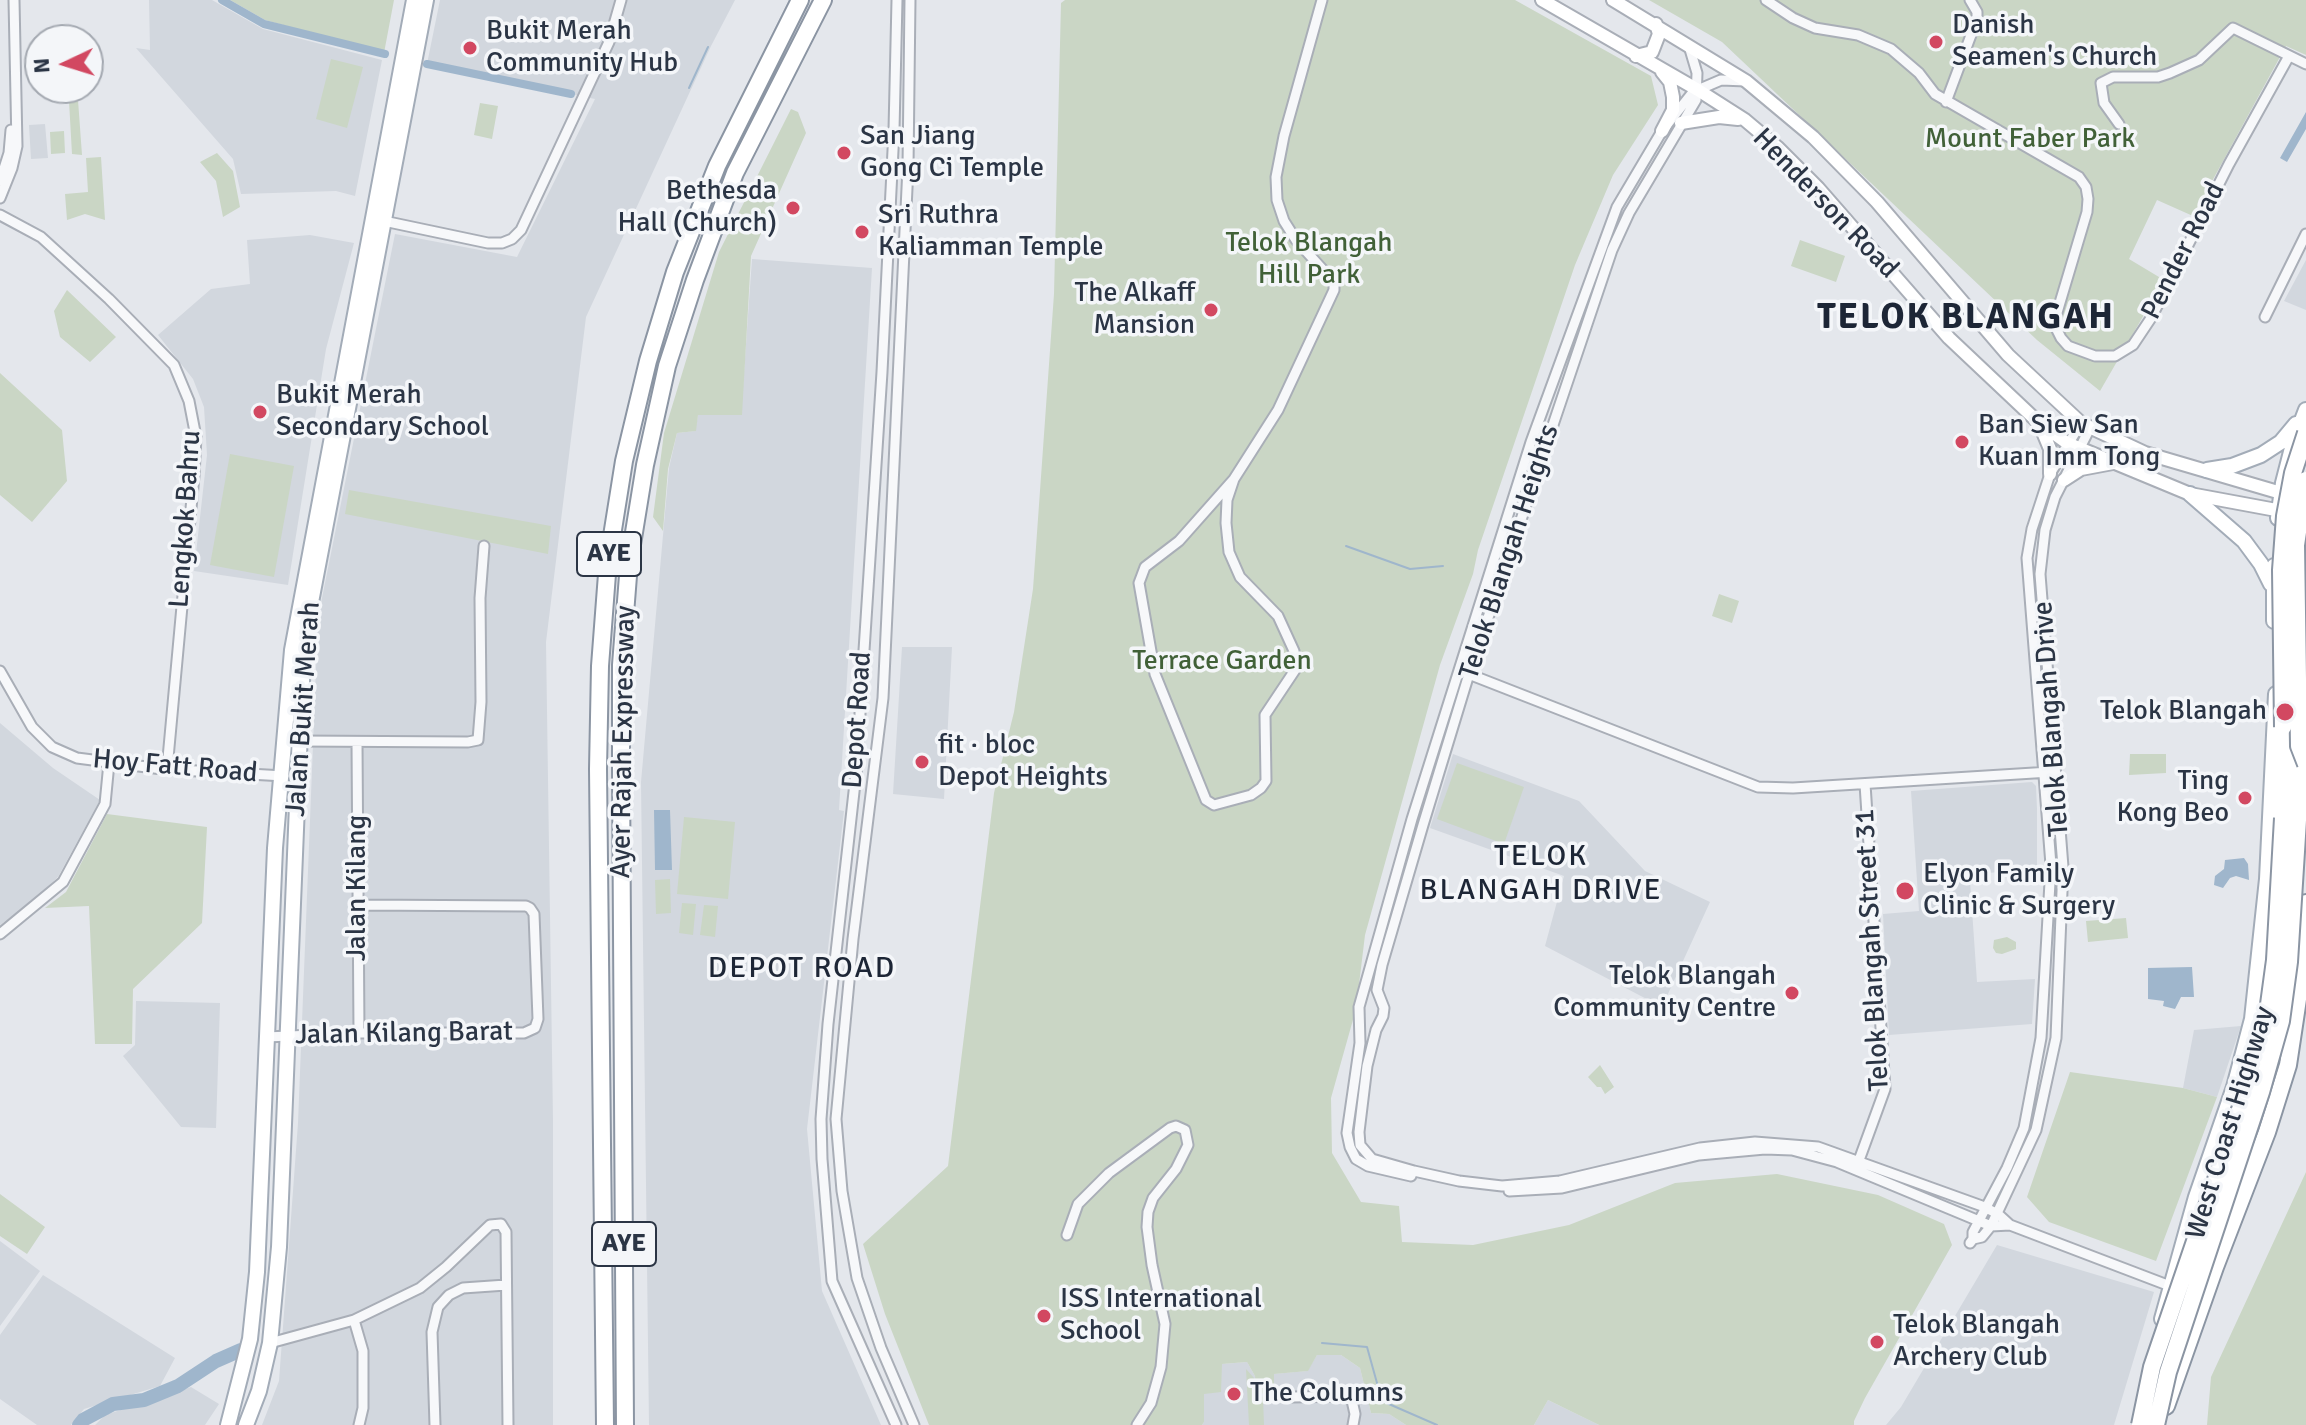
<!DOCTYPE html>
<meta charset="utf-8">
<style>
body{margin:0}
#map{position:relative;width:2306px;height:1425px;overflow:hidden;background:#e4e7ec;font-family:Signika,sans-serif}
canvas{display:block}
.north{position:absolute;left:24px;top:24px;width:80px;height:80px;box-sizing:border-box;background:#f4f6f9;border:2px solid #a4a9b1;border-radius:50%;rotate:266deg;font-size:22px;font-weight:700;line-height:32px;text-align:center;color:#2b3545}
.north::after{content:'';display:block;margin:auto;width:28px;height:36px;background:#d24861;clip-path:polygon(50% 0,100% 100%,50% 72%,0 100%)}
</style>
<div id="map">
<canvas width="2306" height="1425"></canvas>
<div class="north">N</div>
</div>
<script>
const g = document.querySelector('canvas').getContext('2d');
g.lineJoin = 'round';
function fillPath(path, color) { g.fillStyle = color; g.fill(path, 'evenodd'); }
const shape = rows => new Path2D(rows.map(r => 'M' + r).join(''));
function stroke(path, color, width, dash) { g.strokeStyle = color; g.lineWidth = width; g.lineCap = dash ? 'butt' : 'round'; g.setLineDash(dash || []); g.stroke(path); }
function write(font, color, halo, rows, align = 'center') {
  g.font = font + ' Signika,sans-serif'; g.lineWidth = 7; g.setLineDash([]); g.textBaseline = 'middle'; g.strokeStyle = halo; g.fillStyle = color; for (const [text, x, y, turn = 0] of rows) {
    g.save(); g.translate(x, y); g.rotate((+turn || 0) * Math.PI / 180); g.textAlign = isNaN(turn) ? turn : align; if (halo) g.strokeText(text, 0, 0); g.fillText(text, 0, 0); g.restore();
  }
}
const built = shape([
 [149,0,212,0,263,29,382,60,355,196,336,191,241,194,233,159,136,48,150,50],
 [440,0,735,0,711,46,586,317,546,642,553,1121,553,1425,262,1425,279,1381,298,1123,318,618,395,234,517,257,595,99,427,64],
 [45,124,48,158,31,159,29,125],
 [310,235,354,243,326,349,288,585,194,571,207,455,204,407,193,379,158,335,211,289,250,284,247,240],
 [752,259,872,268,839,810,844,811,807,1129,822,1291,881,1425,649,1425,641,782,669,468,677,433,695,431,698,415,741,415],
 [2306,260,2306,310,2284,301],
 [902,647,952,647,944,799,893,794],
 [0,723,53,768,100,800,58,877,30,903,0,925],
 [1453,754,1579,801,1645,871,1710,902,1662,1007,1545,946,1564,876,1430,828],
 [2032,782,2036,786,2037,809,2037,869,1975,874,1970,881,1977,982,2035,979,2032,1024,1889,1035,1883,914,1919,911,1911,791],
 [136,1001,220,1003,216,1128,181,1127,123,1056,135,1045],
 [2241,1026,2217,1097,2183,1088,2194,1030],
 [0,1241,40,1271,0,1326],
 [1997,1245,2154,1292,2114,1425,1886,1425,1901,1407],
 [43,1275,175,1358,160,1386,84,1409,71,1425,37,1425,0,1399,0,1335],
 [1317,1355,1341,1355,1360,1368,1371,1413,1389,1414,1406,1425,1202,1425,1204,1422,1204,1393,1222,1364,1247,1362,1255,1376,1274,1393,1273,1374,1307,1371],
 [191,1387,219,1404,205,1425,95,1425,105,1415],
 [1548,1400,1599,1425,1534,1425]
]);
const green = shape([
 [230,0,394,0,384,53,265,20],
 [1065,0,1515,0,1651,76,1658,105,1613,175,1575,265,1478,550,1473,574,1440,665,1365,935,1356,1009,1331,1098,1332,1153,1361,1202,1399,1206,1402,1242,1473,1245,1569,1225,1675,1183,1777,1174,1878,1195,1944,1224,1952,1245,1865,1398,1854,1421,1854,1425,1599,1425,1548,1400,1534,1425,1406,1425,1389,1414,1371,1413,1360,1368,1341,1355,1317,1355,1308,1371,1274,1374,1274,1394,1257,1393,1255,1376,1247,1362,1222,1364,1221,1392,1204,1394,1204,1422,1202,1425,929,1425,885,1314,863,1244,948,1166,994,793,1014,712,1033,589,1054,294,1061,3],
 [1649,0,2306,0,2306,55,2286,46,2193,216,2157,200,2129,259,2164,280,2100,391,2037,340,1722,42],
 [331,59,363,67,347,128,316,119],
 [78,100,82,155,72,154,69,101],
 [480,103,498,106,492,139,474,135],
 [791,109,798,112,806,133,751,256,742,415,698,415,696,431,677,433,668,469,663,531,653,517,664,433,719,252],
 [64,131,65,153,51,154,50,132],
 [217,153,233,171,240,207,223,217,216,181,200,162],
 [101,157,105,220,85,214,67,220,65,194,88,192,86,158],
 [1800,240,1845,256,1836,282,1791,266],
 [67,290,116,337,90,362,60,337,54,311],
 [0,373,62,430,67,481,32,522,0,495],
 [230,454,294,466,274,577,210,565],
 [349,490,551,526,548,554,345,514],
 [1719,594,1739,601,1732,623,1712,616],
 [2130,754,2166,754,2166,773,2129,775],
 [1457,763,1524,787,1504,844,1437,819],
 [107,814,207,827,202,923,133,989,132,1044,95,1044,89,906,45,908,66,892],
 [684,817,735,822,728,899,677,894],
 [670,879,671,913,656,914,655,880],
 [682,903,696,904,693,935,679,933],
 [704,905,718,906,715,937,700,935],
 [2126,918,2128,938,2088,942,2086,921],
 [2007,937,2016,942,2016,949,2002,954,1996,953,1993,948,1994,940],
 [1600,1065,1614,1087,1605,1094,1601,1087,1597,1087,1588,1077],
 [2070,1072,2183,1088,2217,1097,2156,1261,2049,1222,2027,1197],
 [2306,1172,2306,1425,2207,1425,2211,1377],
 [0,1194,45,1227,27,1254,0,1236],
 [1246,1369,1254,1378,1256,1397,1263,1397,1264,1425,1249,1425]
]);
const water = shape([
 [2306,112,2306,129,2287,162,2280,158],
 [654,810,670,810,672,870,655,870],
 [2244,858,2248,864,2249,880,2236,876,2230,878,2223,888,2214,885,2215,876,2224,869,2225,860],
 [2192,967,2194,997,2181,997,2175,1009,2163,1006,2164,1001,2148,999,2148,968]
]);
const stream = shape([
 [689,88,708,47],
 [1346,546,1410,569,1443,566],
 [1322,1343,1367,1347,1382,1401,1437,1425]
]);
const canal = shape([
 [222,0,264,24,385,54],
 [427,64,571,94]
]);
const river = shape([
 [79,1425,83,1420,113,1404,144,1400,178,1386,216,1361,241,1350]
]);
const street = shape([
 [910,0,908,167,883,698,853,939,836,1119,842,1191,857,1278,881,1348,914,1425],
 [1766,0,1793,18,1815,28,1858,35,1891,49,1919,73,1935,94,2079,177,2086,187,2088,199,2087,212,2056,316,2056,328,2061,338,2068,346,2095,356,2115,356,2133,345,2151,318,2229,164,2289,56],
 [1689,46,1697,73,1696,100,1629,213,1612,250,1469,674,1423,825,1382,965,1377,990,1384,1008,1383,1016,1376,1030,1367,1066,1359,1132,1360,1145,1372,1159,1414,1171,1459,1181,1502,1186,1560,1181,1700,1148,1755,1142,1818,1147,1982,1206,1998,1214,2010,1225,2170,1286],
 [1946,102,1977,19,1977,12,1970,0],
 [2119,124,2104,103,2101,83,2113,77,2158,77,2170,73,2199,60,2233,28,2306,64],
 [0,181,9,153,11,130],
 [0,198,12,168,17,146,14,0],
 [0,215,41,237,109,299,174,365,189,401,196,437,194,476,167,769],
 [379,220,488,243,502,243,512,239,521,230,609,42,621,0],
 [2265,317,2306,234],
 [1234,479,1227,500,1226,523,1229,552,1240,577,1278,616,1294,651,1295,670,1265,715,1266,781,1261,788,1251,795,1214,805,1206,800,1155,674,1139,583,1145,567,1179,541,1234,479,1278,410,1334,290,1334,282,1296,240,1284,221,1277,200,1276,177,1284,136,1322,0],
 [0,671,32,727,52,747,77,758,162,769,284,776],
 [1466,673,1758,787,1793,788,2050,772],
 [298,741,468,742,478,740,481,702,480,598,484,546],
 [357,742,359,1033],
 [0,934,63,882,105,804,109,763],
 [266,1037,359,1033,524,1033,535,1028,538,1019,534,914,530,908,526,906,357,905],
 [1858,1163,1885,1089,1865,784],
 [1411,1176,1368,1166,1356,1159,1350,1147,1347,1133,1360,1043,1359,1007,1412,819,1531,442,1617,207,1662,131,1693,92,1721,80,1746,81],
 [1509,1191,1562,1188,1699,1155,1765,1149,1792,1150,1837,1162,1991,1226,2010,1225],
 [1067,1235,1078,1204,1109,1173,1170,1128,1176,1126,1185,1130,1188,1145,1176,1169,1153,1198,1148,1212,1147,1227,1152,1265,1165,1324,1161,1367,1151,1403,1137,1425],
 [1973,1239,1973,1232,2007,1168,2024,1128,2041,1038,2051,865,2027,558,2032,529,2050,474,2081,423],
 [1970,1243,1973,1239,1982,1237,1991,1226,2036,1130,2056,1038,2063,867,2040,574,2045,530,2055,497,2090,428],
 [354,1320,363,1351,363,1408,359,1425],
 [270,1343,354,1320,420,1288,446,1267,490,1225,501,1224,506,1232,508,1425],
 [1292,1397,1351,1396,1355,1414,1353,1425],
 [435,1425,432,1332,438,1307,449,1295,463,1288,506,1285],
 [896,1425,832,1281,822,1159,821,1119,828,1024,857,765,861,697,882,372,894,130,897,0]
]);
const secondary = shape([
 [1542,0,1698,90,1745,120,1777,147,1818,188,1949,338,2038,422,2067,443,2190,494,2287,512],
 [1613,0,1746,81,1813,137,1877,202,2008,355,2081,423,2145,453,2288,495],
 [1636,56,1652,52,1659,34,1656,24],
 [1662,72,1670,82,1673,97,1673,110,1662,131],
 [1681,123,1719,117,1738,119],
 [2040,425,2050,449,2050,474],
 [2064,480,2081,469,2113,463]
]);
const primary = shape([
 [2207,470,2232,466,2261,455,2281,442,2296,424],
 [2190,494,2244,541,2261,564,2271,584],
 [2278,518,2283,483,2293,444,2306,410],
 [2274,566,2274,621],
 [2162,1319,2196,1197,2234,1087,2252,1019,2267,879,2276,694],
 [228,1425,250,1339,257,1272,275,848,292,650,414,0],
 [246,1425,259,1391,270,1343,279,1247,303,658,308,618,426,0]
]);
const highway = shape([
 [2283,727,2283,818],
 [2298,820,2299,747],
 [2166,1406,2215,1267,2267,1132,2288,1065,2303,966,2306,903],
 [605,1425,598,769,600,666,608,561,624,461,648,361,675,272,717,166,800,0],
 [625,1425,621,767,621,665,629,563,645,465,667,366,695,280,735,173,823,0]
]);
const highwayBridge = shape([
 [2306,480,2296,545,2299,746,2306,764],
 [2283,727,2281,570,2285,516,2293,473,2306,433],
 [2140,1425,2152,1367,2247,1089,2267,1019,2275,960,2283,818],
 [2156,1425,2168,1372,2261,1092,2281,1021,2289,962,2298,820]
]);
const markers = [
 [1936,42,8,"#d24861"],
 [470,48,8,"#d24861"],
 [844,153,8,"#d24861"],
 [793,208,8,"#d24861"],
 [862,232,8,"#d24861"],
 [1211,310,8,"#d24861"],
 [260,412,8,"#d24861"],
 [1962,442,8,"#d24861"],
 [2285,712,10,"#d24861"],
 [922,762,8,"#d24861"],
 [2245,798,8,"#d24861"],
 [1905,891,10,"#d24861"],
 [1792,993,8,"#d24861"],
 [1044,1316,8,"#d24861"],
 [1877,1342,8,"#d24861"],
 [1234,1394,8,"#d24861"]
];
const shields = [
 [609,554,64],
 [624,1244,64]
];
const shieldNames = [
 ["AYE",609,554],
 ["AYE",624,1244]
];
const poiNames = [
 ["Danish",1952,26],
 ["Seamen's Church",1952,58],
 ["Bukit Merah",486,32],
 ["Community Hub",486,64],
 ["San Jiang",860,137],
 ["Gong Ci Temple",860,169],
 ["Bethesda",777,192,"right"],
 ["Hall (Church)",777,224,"right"],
 ["Sri Ruthra",878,216],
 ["Kaliamman Temple",878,248],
 ["The Alkaff",1195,294,"right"],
 ["Mansion",1195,326,"right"],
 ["Bukit Merah",276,396],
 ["Secondary School",276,428],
 ["Ban Siew San",1978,426],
 ["Kuan Imm Tong",1978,458],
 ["Telok Blangah",2267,712,"right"],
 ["fit · bloc",938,746],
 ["Depot Heights",938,778],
 ["Ting",2229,782,"right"],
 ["Kong Beo",2229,814,"right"],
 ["Elyon Family",1923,875],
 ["Clinic & Surgery",1923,907],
 ["Telok Blangah",1776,977,"right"],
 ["Community Centre",1776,1009,"right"],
 ["ISS International",1060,1300],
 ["School",1060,1332],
 ["Telok Blangah",1893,1326],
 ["Archery Club",1893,1358],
 ["The Columns",1250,1394]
];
const parkNames = [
 ["Mount Faber Park",2030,140],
 ["Telok Blangah",1309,244],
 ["Hill Park",1309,276],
 ["Terrace Garden",1222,662]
];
const streetNames = [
 ["Henderson Road",1825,204,46],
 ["Pender Road",2184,251,-63],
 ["Lengkok Bahru",186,519,-86],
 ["Telok Blangah Heights",1510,552,-72],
 ["Jalan Bukit Merah",304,709,-86],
 ["Telok Blangah Drive",2052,719,-94],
 ["Depot Road",858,720,-86],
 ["Ayer Rajah Expressway",624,742,-89],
 ["Hoy Fatt Road",175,767,5],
 ["Jalan Kilang",358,888,-90],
 ["Telok Blangah Street 31",1873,950,-93],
 ["Jalan Kilang Barat",404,1034,-1],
 ["West Coast Highway",2231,1123,-73]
];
const neighbourhoodNames = [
 ["TELOK",1541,857],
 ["BLANGAH DRIVE",1541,891],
 ["DEPOT ROAD",802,969]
];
const districtNames = [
 ["TELOK BLANGAH",1966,319]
];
fillPath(built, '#d2d7de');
fillPath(green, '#cad6c5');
fillPath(water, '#9fb6cc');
stroke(stream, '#9fb6cc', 2);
stroke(canal, '#9fb6cc', 8);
stroke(river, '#9fb6cc', 14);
stroke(street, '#a9aeb7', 13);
stroke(secondary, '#a9aeb7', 16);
stroke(primary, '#a3acb8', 18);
stroke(highway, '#8b95a3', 20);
stroke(street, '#f7f8fa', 9);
stroke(secondary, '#fff', 12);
stroke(primary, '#fff', 14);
stroke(highway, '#fff', 16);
stroke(highwayBridge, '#8b95a3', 20, []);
stroke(highwayBridge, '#fff', 16);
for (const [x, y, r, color] of markers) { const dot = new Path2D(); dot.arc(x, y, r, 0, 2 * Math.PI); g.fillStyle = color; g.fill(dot); stroke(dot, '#f4f6f9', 3); }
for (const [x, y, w] of shields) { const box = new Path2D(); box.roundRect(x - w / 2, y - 22, w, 44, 6); g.fillStyle = '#f4f6f9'; g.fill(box); stroke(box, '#2b3545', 2); }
write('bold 26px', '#2b3545', null, shieldNames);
write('28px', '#2b3545', '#f4f6f9', poiNames, 'left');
write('28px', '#416138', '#f4f6f9', parkNames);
write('28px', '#2b3545', '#f4f6f9', streetNames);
g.letterSpacing = '2px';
write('30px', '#1d2636', '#f4f6f9', neighbourhoodNames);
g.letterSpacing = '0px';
g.letterSpacing = '2px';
write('bold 36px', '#1d2636', '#f4f6f9', districtNames);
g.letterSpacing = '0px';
</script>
